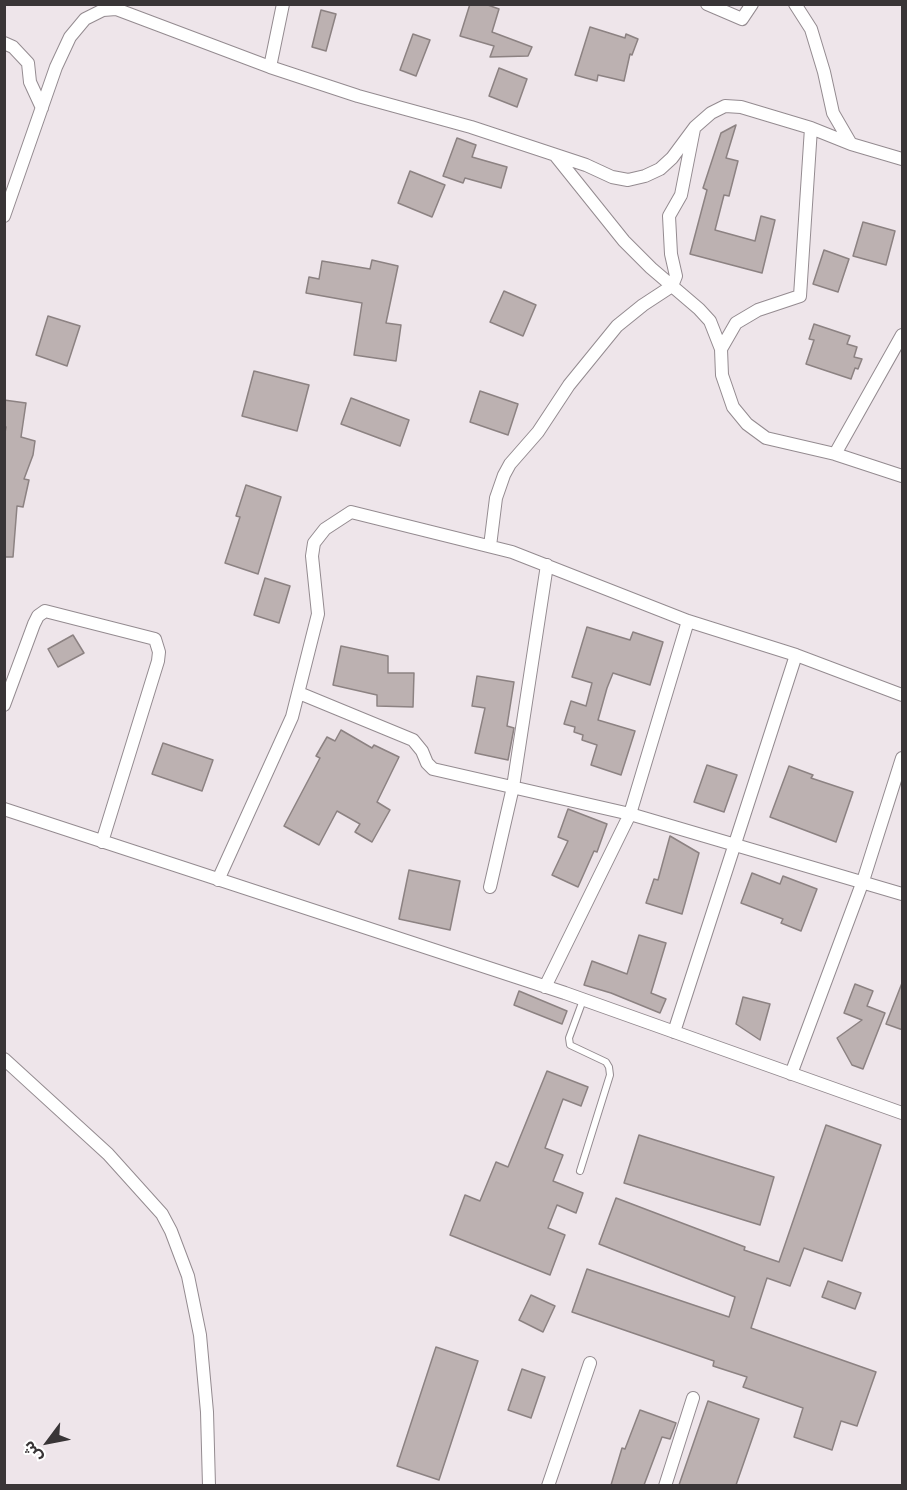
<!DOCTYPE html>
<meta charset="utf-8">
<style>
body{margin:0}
#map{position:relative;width:907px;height:1490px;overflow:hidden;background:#eee5ea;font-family:"DM Sans","Noto Sans Arabic",sans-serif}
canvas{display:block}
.frame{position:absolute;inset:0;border:6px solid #393537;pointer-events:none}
.north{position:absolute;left:18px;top:1412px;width:60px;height:60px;-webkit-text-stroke:4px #fff;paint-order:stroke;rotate:238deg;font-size:16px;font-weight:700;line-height:24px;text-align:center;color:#393537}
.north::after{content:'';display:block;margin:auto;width:21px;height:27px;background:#393537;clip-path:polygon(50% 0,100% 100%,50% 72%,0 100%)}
</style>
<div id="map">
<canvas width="907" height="1490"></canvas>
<div class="frame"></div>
<div class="north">ش</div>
</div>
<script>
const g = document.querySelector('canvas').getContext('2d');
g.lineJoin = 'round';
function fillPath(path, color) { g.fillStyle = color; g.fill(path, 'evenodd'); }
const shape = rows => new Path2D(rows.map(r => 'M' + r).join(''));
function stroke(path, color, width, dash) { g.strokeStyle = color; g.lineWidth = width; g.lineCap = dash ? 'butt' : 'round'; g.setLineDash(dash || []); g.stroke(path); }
const building = shape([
 [470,4,485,4,499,9,492,32,532,47,528,56,490,57,494,46,460,36,470,4],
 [321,10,336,14,326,51,312,47,321,10],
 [590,27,625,38,626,34,638,39,632,55,630,54,624,81,598,75,597,81,575,75,590,27],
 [413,34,430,40,416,76,400,70,413,34],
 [499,68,527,79,517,107,489,96,499,68],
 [736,125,726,158,738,161,729,196,724,195,715,230,755,241,761,216,775,220,762,273,690,254,707,190,703,188,721,133,736,125],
 [457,138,476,145,472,157,507,167,501,188,465,178,463,183,443,176,457,138],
 [410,171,445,185,432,217,398,203,410,171],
 [863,222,895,231,886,265,853,256,863,222],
 [824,250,849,259,838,292,813,284,824,250],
 [372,260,398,266,386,323,401,325,396,361,354,355,362,303,306,293,309,277,319,279,322,261,370,269,372,260],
 [504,291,536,305,523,336,490,322,504,291],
 [48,316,80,326,67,366,36,355,48,316],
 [814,324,850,336,847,344,857,347,854,357,862,359,858,369,855,368,851,379,806,364,814,340,809,339,814,324],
 [254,371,309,385,297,431,242,416,254,371],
 [480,391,518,404,508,435,470,422,480,391],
 [351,398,409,420,400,446,341,424,351,398],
 [4,400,26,403,21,437,35,441,33,455,24,479,29,480,23,507,17,506,13,557,4,557,4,438,6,427,4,426,4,400],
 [246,485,281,497,258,574,225,563,240,517,236,516,246,485],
 [265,578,290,586,279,623,254,615,265,578],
 [587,627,630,640,633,632,663,642,650,685,613,673,607,688,598,720,635,731,621,775,591,765,597,745,582,740,583,735,574,732,575,727,564,724,571,701,586,706,592,683,572,677,587,627],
 [73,635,84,653,58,667,48,649,73,635],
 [341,646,388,656,388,673,414,673,413,707,377,706,377,695,333,685,341,646],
 [477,676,514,682,507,726,514,728,508,760,475,753,485,708,472,706,477,676],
 [341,730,372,748,374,745,399,757,377,802,390,810,372,842,355,832,360,824,337,811,319,845,284,826,320,758,316,756,327,737,335,741,341,730],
 [163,743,213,760,202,791,152,774,163,743],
 [707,765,737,775,724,812,694,802,707,765],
 [789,766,813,775,811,778,853,792,836,842,770,817,789,766],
 [568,809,607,824,597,852,594,851,578,887,552,875,568,841,558,837,568,809],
 [670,836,699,853,682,914,646,903,654,879,658,880,670,836],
 [409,870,460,881,450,930,399,919,409,870],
 [752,873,780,884,783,876,817,889,801,931,781,923,783,919,741,903,752,873],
 [639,935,666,943,651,993,666,999,660,1013,611,993,584,985,592,961,627,974,639,935],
 [902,983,903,983,903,1030,886,1024,902,983],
 [855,984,873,991,867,1006,885,1013,863,1069,852,1065,837,1038,862,1020,844,1013,855,984],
 [519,991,567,1011,562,1024,514,1005,519,991],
 [743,997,770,1004,760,1040,736,1024,743,997],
 [547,1071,588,1087,581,1106,563,1099,545,1148,563,1155,553,1181,583,1193,576,1213,557,1205,548,1228,565,1235,550,1275,450,1235,465,1195,480,1201,496,1162,508,1167,547,1071],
 [826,1125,881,1145,842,1261,804,1248,790,1286,767,1278,751,1328,876,1372,857,1426,841,1421,832,1450,794,1437,803,1408,743,1387,747,1377,713,1366,714,1361,572,1312,587,1269,729,1317,735,1297,599,1244,616,1198,745,1247,744,1250,779,1262,826,1125],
 [639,1135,774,1177,760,1225,624,1183,639,1135],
 [828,1281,861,1293,855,1309,822,1297,828,1281],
 [531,1295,555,1306,543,1332,519,1320,531,1295],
 [436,1347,478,1361,439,1480,397,1466,436,1347],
 [522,1369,545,1377,531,1418,508,1410,522,1369],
 [708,1401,759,1419,736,1485,679,1485,708,1401],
 [640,1410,676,1423,670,1439,662,1437,644,1485,611,1485,622,1448,625,1449,640,1410]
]);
const lane = shape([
 [580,1171,610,1075,609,1067,606,1062,570,1045,569,1038,583,1000]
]);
const street = shape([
 [707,4,742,19,752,4],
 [795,4,811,29,824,72,833,113,851,144],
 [4,43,13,47,28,63,30,82,42,108],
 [270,67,283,4],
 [811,128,851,144,902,159],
 [555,155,624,241,651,268,699,309,710,321,721,349,722,375,733,407,747,424,766,438,835,454,902,476],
 [4,216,56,67,70,37,85,19,103,10,116,9,270,67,358,96,471,127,586,165,612,177,628,180,645,176,660,169,672,158,695,127,711,113,725,106,741,107,811,128,800,296,758,310,736,323,721,349],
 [835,454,902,335],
 [490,546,496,498,504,475,510,464,538,432,569,385,617,326,643,305,672,286,676,276,671,254,669,216,681,195,694,129],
 [299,693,413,740,422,751,427,763,433,769,630,814,902,894],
 [4,705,34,624,38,616,45,611,155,639,159,652,158,661,102,842],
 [4,809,565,993,902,1113],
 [218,880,292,717,318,614,312,556,314,543,325,529,351,512,512,552,688,621,796,655,902,695],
 [490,887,513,787,547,565],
 [545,987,630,814,688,621],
 [674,1032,796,655],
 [4,1059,108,1154,162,1214,171,1231,188,1276,200,1335,207,1412,209,1486],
 [791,1074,863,881,902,758],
 [548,1486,590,1363],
 [665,1486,693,1398]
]);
fillPath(building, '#bcb1b1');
stroke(building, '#8c8282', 1.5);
stroke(lane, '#948b90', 8);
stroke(street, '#948b90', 14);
stroke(lane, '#fff', 6);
stroke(street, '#fff', 12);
</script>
